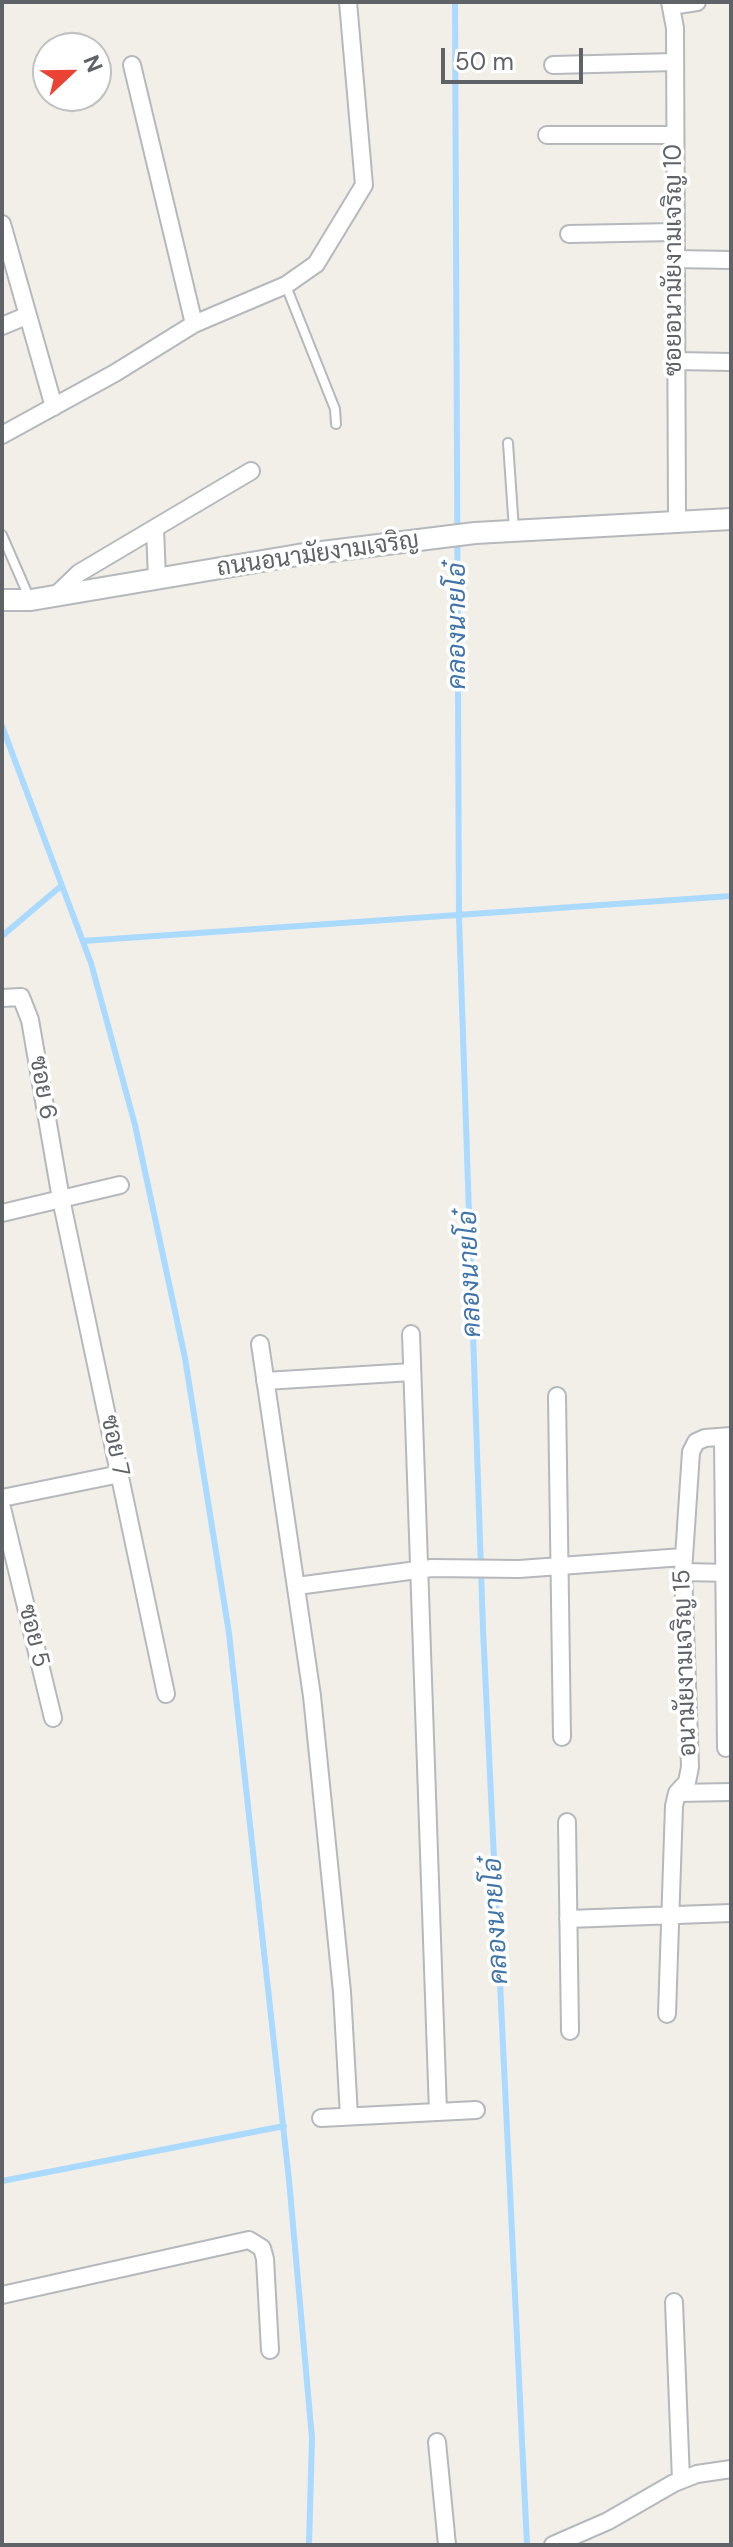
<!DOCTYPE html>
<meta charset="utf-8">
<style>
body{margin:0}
#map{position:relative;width:733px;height:2547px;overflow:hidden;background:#f1efe8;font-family:"DM Sans",sans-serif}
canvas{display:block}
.frame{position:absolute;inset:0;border:4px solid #5f6368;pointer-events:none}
.north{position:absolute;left:32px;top:32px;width:80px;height:80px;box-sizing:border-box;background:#fff;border:2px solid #bfc1c3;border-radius:50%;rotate:68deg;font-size:22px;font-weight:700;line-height:32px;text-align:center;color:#5f6368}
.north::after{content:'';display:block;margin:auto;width:28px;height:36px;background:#ea4335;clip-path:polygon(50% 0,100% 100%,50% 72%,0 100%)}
.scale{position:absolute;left:441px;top:48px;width:142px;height:36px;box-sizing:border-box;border:4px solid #5f6368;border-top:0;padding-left:10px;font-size:24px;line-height:28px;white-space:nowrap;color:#5f6368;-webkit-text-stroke:6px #fff;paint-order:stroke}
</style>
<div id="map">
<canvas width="733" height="2547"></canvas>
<div class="frame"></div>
<div class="north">N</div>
<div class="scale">50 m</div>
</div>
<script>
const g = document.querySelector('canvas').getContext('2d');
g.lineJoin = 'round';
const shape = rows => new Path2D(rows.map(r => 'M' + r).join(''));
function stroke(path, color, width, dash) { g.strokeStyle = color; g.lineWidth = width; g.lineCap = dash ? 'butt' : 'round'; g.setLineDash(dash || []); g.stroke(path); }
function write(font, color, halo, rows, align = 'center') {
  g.font = font + ' "DM Sans",Sarabun,sans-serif'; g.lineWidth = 7; g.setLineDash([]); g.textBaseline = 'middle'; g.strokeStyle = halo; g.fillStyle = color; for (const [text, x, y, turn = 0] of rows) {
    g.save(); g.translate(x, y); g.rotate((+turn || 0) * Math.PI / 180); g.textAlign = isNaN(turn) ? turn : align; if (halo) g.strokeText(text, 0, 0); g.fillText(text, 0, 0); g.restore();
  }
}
const stream = shape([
 [455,2,459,917,483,1629,527,2545],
 [2,726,91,963,135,1125,185,1358,229,1633,289,2180,312,2438,309,2545],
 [2,936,61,886],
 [83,941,731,896],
 [2,2181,284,2126]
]);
const service = shape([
 [286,286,335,409,336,424],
 [508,443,514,530],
 [2,535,29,597]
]);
const minor = shape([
 [670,2,675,28,677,519],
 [671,6,697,2],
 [132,65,194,324],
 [553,65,675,62],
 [547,135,675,135],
 [2,224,54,407],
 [569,234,675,232],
 [675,259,731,260],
 [2,326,26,316],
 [676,361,731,362],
 [2,435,115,373,194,324,286,285,316,264,364,185,348,2],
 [155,528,157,579],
 [55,596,79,573,251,471],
 [2,998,21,997,30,1020,61,1199,166,1694],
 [2,1213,120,1185],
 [411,1334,438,2112],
 [260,1344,312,1696,342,1992,349,2116],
 [265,1381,412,1372],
 [557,1396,562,1737],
 [723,1437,726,1748],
 [2,1498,120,1474],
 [2,1508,53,1718],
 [683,1572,731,1573],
 [297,1586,432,1568,519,1569,683,1557],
 [677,1793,731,1792],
 [567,1822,570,2031],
 [568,1919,731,1913],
 [667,2014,674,1806,677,1793,687,1782,690,1767,683,1572,691,1452,696,1442,705,1438,731,1436],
 [321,2118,476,2110],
 [2,2295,249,2240,262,2248,265,2259,270,2350],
 [674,2302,681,2480],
 [437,2442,447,2545],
 [553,2545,608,2521,674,2483,697,2474,731,2469]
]);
const tertiary = shape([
 [2,600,31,600,298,555,475,533,731,519]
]);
const streetNames = [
 ["ซอยอนามัยงามเจริญ 10",675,260,-90],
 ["ถนนอนามัยงามเจริญ",318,555,-8],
 ["ซอย 6",42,1088,80],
 ["ซอย 7",114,1446,78],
 ["ซอย 5",33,1636,76],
 ["อนามัยงามเจริญ 15",686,1663,-92]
];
const waterNames = [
 ["คลองนายโอ๋",458,626,-90],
 ["คลองนายโอ๋",471,1274,-92],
 ["คลองนายโอ๋",497,1921,-93]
];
stroke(stream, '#aadaff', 6);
stroke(service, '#b5b8bc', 12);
stroke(minor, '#b5b8bc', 20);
stroke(tertiary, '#b5b8bc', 24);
stroke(service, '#fff', 8);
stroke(minor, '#fff', 16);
stroke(tertiary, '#fff', 20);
write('24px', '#5f6368', '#fff', streetNames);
write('italic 26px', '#4174aa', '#fff', waterNames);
</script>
